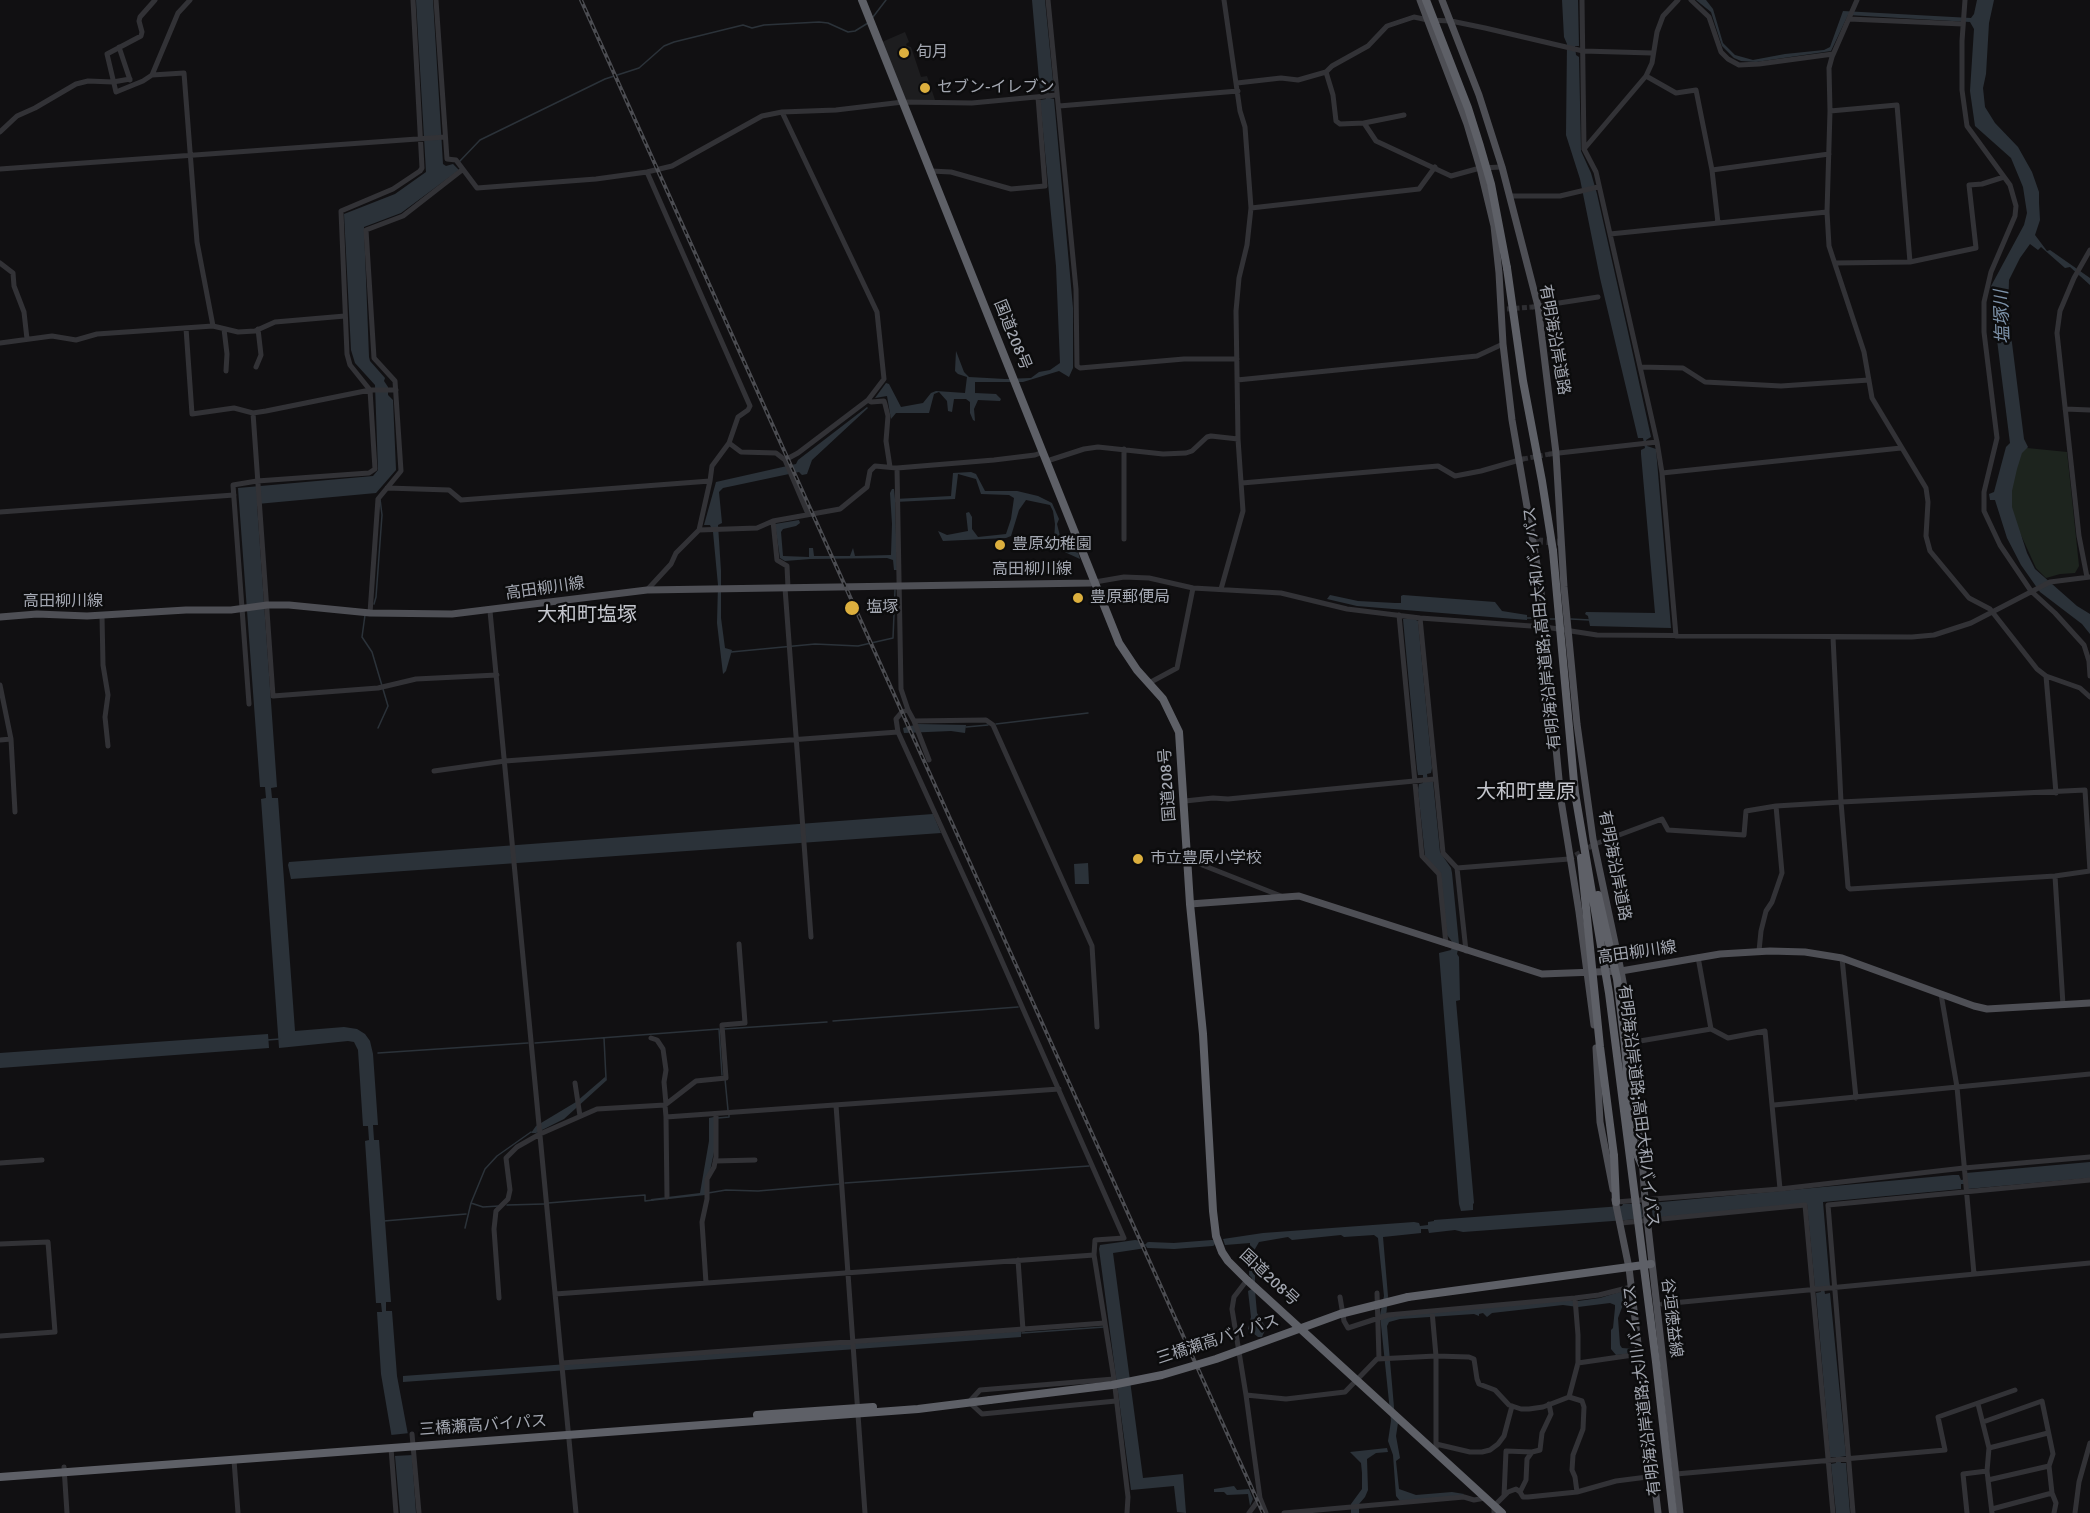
<!DOCTYPE html>
<meta charset="utf-8">
<style>
body{margin:0}
canvas{display:block;background:#111012}
</style>
<canvas width="2090" height="1513"></canvas>
<script>
const g = document.querySelector('canvas').getContext('2d');
g.lineJoin = 'round';
function fillPath(path, color) { g.fillStyle = color; g.fill(path, 'evenodd'); }
const shape = rows => new Path2D(rows.map(r => 'M' + r).join(''));
function stroke(path, color, width, dash) { g.strokeStyle = color; g.lineWidth = width; g.lineCap = dash ? 'butt' : 'round'; g.setLineDash(dash || []); g.stroke(path); }
function write(font, color, halo, rows, align = 'center') {
  g.font = font + ' Signika,"Noto Sans JP",sans-serif'; g.lineWidth = 5; g.setLineDash([]); g.textBaseline = 'middle'; g.strokeStyle = halo; g.fillStyle = color; for (const [text, x, y, turn = 0] of rows) {
    g.save(); g.translate(x, y); g.rotate((+turn || 0) * Math.PI / 180); g.textAlign = isNaN(turn) ? turn : align; if (halo) g.strokeText(text, 0, 0); g.fillText(text, 0, 0); g.restore();
  }
}
const built = shape([
 [905,32,909,42,906,44,907,46,911,47,921,77,927,76,935,100,906,100,882,42]
]);
const green = shape([
 [2027,448,2067,452,2079,566,2075,573,2060,574,2046,578,2036,568,2021,535,2015,526,2008,488,2021,449]
]);
const water = shape([
 [416,0,433,0,443,164,446,166,453,164,459,170,401,213,364,227,369,357,370,361,385,378,384,381,388,387,388,395,393,400,396,470,376,493,257,504,277,787,271,788,272,798,278,798,295,1031,344,1027,357,1029,365,1034,370,1041,373,1054,378,1125,373,1125,374,1140,379,1140,391,1302,386,1302,386,1311,392,1311,397,1376,412,1456,416,1513,400,1513,395,1456,381,1374,377,1312,382,1312,381,1303,376,1303,365,1141,369,1140,368,1126,363,1126,358,1050,354,1042,348,1041,279,1048,261,799,266,798,265,787,260,787,238,488,373,476,378,470,375,385,355,363,351,350,344,214,395,194,426,172],
 [1032,0,1045,0,1054,91,1048,91,1050,98,1054,99,1073,308,1073,368,1069,377,1059,371,1023,382,975,382,975,393,996,394,1001,399,1000,401,978,400,974,409,975,421,973,420,970,413,970,402,966,399,954,399,952,412,948,411,947,401,939,392,934,394,929,413,896,413,891,419,887,396,875,398,886,383,889,384,901,407,923,403,931,393,936,391,965,393,967,377,958,374,955,371,956,351,964,372,969,377,1005,379,1031,378,1039,372,1050,370,1060,363,1056,266,1040,100,1046,99,1045,92,1040,91],
 [1562,0,1578,0,1579,46,1575,46,1576,55,1579,57,1581,151,1591,173,1597,194,1628,332,1651,437,1646,440,1647,446,1656,449,1671,628,1590,626,1588,616,1585,614,1586,612,1655,613,1641,454,1641,450,1645,448,1643,438,1638,438,1600,278,1580,179,1566,135,1567,44,1564,37],
 [1696,0,1706,0,1713,9,1723,43,1735,55,1753,60,1785,54,1824,50,1830,47,1843,11,1971,18,1974,14,1977,0,1994,0,1989,23,1986,74,1983,88,1985,107,1995,123,2018,147,2032,172,2039,192,2039,203,2040,220,2035,235,2047,251,2050,250,2090,278,2090,285,2070,267,2065,268,2041,247,2038,250,2030,244,2020,258,2009,280,2008,311,2024,439,2028,447,2022,453,2017,469,2012,491,2012,507,2027,553,2035,569,2077,606,2090,614,2090,634,2082,624,2040,592,2021,565,2007,538,1995,500,1990,500,1989,494,1994,492,2006,447,2010,443,1994,316,1994,294,1990,288,2024,225,2027,213,2023,187,2011,158,1975,126,1970,91,1974,29,1970,22,1848,15,1831,51,1756,62,1741,61,1734,58,1722,46,1711,12],
 [867,407,868,408,812,460,807,474,802,475,799,472,789,474,723,488,719,492,722,523,718,525,721,571,721,618,725,648,732,650,726,671,723,674,717,623,718,585,713,532,710,525,704,525,716,482,796,464,798,460],
 [971,472,976,474,985,491,1017,491,1038,496,1052,503,1059,519,1057,524,1062,544,1072,551,1078,552,1080,559,1058,549,1054,544,1055,524,1053,511,1050,505,1026,500,1019,510,1011,536,1006,538,943,541,938,531,947,535,968,531,966,513,969,512,972,517,972,529,978,537,1006,534,1011,519,1014,498,1009,495,981,494,976,479,958,474,955,499,895,502,897,570,894,570,893,560,887,558,810,559,785,561,780,558,775,524,799,520,800,523,796,526,783,529,781,532,783,556,809,557,809,548,813,548,814,556,850,556,853,548,855,556,891,555,892,524,890,493,892,489,894,489,895,499,951,496,953,473],
 [1330,595,1358,601,1395,603,1401,603,1401,596,1403,595,1495,602,1502,611,1527,615,1527,620,1357,606,1327,599],
 [1412,618,1418,621,1432,768,1431,773,1427,774,1428,782,1433,781,1440,852,1451,868,1452,873,1459,944,1457,954,1459,957,1460,1000,1456,1001,1474,1203,1473,1204,1473,1210,1461,1211,1459,1204,1439,953,1451,950,1453,943,1447,935,1440,874,1425,856,1418,790,1419,784,1423,783,1423,775,1418,775,1417,769,1403,619],
 [918,724,966,725,965,733,951,731,904,733,903,728],
 [933,814,941,833,291,879,288,865,289,862],
 [1088,863,1089,884,1075,884,1074,864],
 [268,1034,269,1048,0,1068,0,1053],
 [605,1077,607,1080,564,1119,536,1133,531,1133,536,1126,576,1102],
 [714,1117,714,1152,705,1195,651,1201,651,1199,700,1193,709,1141,709,1118],
 [2090,1162,2090,1178,1967,1189,1967,1184,1961,1184,1961,1189,1823,1202,1830,1286,1824,1288,1825,1294,1830,1293,1846,1456,1840,1457,1841,1463,1846,1463,1850,1513,1836,1513,1831,1464,1836,1463,1836,1457,1830,1457,1816,1293,1821,1292,1821,1288,1815,1288,1807,1204,1653,1218,1651,1203,1953,1175,1959,1175,1961,1180,1966,1179,1966,1173],
 [1623,1204,1641,1204,1643,1217,1640,1219,1463,1232,1455,1230,1429,1233,1428,1229,1421,1229,1421,1233,1383,1237,1388,1296,1386,1317,1564,1300,1578,1301,1600,1298,1626,1290,1627,1299,1624,1302,1618,1318,1620,1345,1622,1348,1634,1349,1634,1353,1616,1355,1611,1349,1611,1330,1613,1328,1615,1308,1615,1305,1610,1303,1578,1307,1563,1305,1492,1313,1487,1317,1483,1313,1479,1314,1479,1316,1474,1314,1400,1319,1389,1322,1387,1326,1395,1419,1398,1423,1396,1436,1400,1458,1396,1461,1399,1489,1416,1495,1452,1492,1464,1494,1463,1496,1400,1501,1396,1496,1393,1455,1388,1441,1391,1421,1380,1315,1384,1296,1378,1238,1374,1235,1344,1237,1341,1235,1292,1240,1288,1237,1259,1242,1255,1249,1255,1291,1257,1313,1266,1328,1262,1337,1258,1337,1248,1329,1251,1317,1248,1291,1252,1289,1252,1278,1249,1275,1250,1243,1225,1245,1223,1239,1263,1233,1414,1222,1419,1223,1420,1226,1428,1225,1428,1222,1434,1221,1434,1220,1622,1206],
 [1135,1240,1143,1241,1146,1248,1113,1253,1143,1478,1183,1474,1186,1513,1177,1512,1174,1486,1131,1490,1099,1249,1100,1245],
 [1021,1331,1021,1337,403,1382,403,1376],
 [1387,1448,1388,1452,1376,1453,1367,1459,1368,1490,1365,1497,1359,1504,1359,1513,1351,1513,1351,1504,1362,1489,1362,1473,1361,1463,1350,1452],
 [1234,1486,1237,1490,1249,1489,1253,1499,1250,1506,1248,1494,1227,1495,1224,1492,1214,1492,1214,1489]
]);
const pier = shape([
 [410,1433,413,1455,394,1456,391,1435]
]);
const stream = shape([
 [873,17,886,0],
 [459,162,480,140,605,79,639,68,664,46,674,42,743,25,752,28,764,25,819,22,828,23,848,32,855,31,868,23],
 [374,604,376,597,382,515,380,499],
 [365,615,362,637,372,652,388,706,378,728],
 [1526,618,1542,618],
 [1547,619,1557,619],
 [1571,619,1590,620],
 [731,652,815,644,858,646,893,638,895,590],
 [996,724,1088,713],
 [966,727,988,725],
 [833,1021,1018,1007],
 [719,1029,722,1075],
 [724,1029,827,1022],
 [604,1038,606,1079],
 [267,1040,280,1039],
 [535,1043,719,1029],
 [378,1053,528,1043],
 [725,1079,728,1110],
 [718,1118,729,1117,729,1115],
 [845,1183,1089,1166],
 [708,1193,726,1190,758,1191,840,1184],
 [471,1203,483,1207,499,1206],
 [548,1203,645,1195,645,1201,653,1200],
 [507,1205,544,1204],
 [384,1221,466,1214],
 [465,1228,471,1203,485,1169,497,1156,531,1132],
 [1143,1245,1149,1245],
 [1022,1333,1104,1327]
]);
const canal = shape([
 [1149,1245,1174,1246,1212,1243]
]);
const minorTunnel = shape([
 [1507,309,1533,307],
 [1523,459,1550,454],
 [1569,859,1595,844]
]);
const majorTunnel = shape([
 [1536,541,1559,542]
]);
const minor = shape([
 [155,0,140,17,139,21,142,32,141,36,107,54,116,92,143,81,152,75,184,73,197,242,213,326],
 [436,0,447,159,456,160,477,188,596,179,647,172,672,166,762,116,782,112,836,110,903,102,972,103,1057,95],
 [1048,0,1076,289,1077,366,1080,368,1184,359,1237,359],
 [1582,0,1584,149,1596,172,1657,442,1662,473,1676,636],
 [1691,0,1709,17,1721,52,1728,59,1739,65,1759,64,1833,54],
 [1857,0,1832,57,1829,68,1830,111,1827,212,1829,246,1864,352,1872,398,1926,488,1928,502,1926,536,1930,551,1969,598,1990,609,2037,669,2046,676,2080,688,2090,697],
 [1965,0,1962,41,1962,90,1967,126,2010,185,2016,206,2015,216,1991,272,1984,302,1984,332,1997,438,1984,492,1984,511,2000,545,2031,591,2055,613,2084,645,2089,661,2090,676],
 [1849,19,1963,24],
 [119,47,130,80],
 [1326,72,1333,95,1336,121,1340,124,1364,123,1376,141,1451,176,1480,168,1502,167],
 [152,75,178,13,190,0],
 [1646,76,1676,93,1696,90,1712,170,1718,223],
 [1237,83,1281,78,1298,80,1326,72,1332,66,1368,46,1387,26,1414,17,1428,20,1451,21,1485,28,1583,51,1652,53],
 [1059,106,1238,91],
 [1830,111,1897,105,1910,262],
 [782,112,877,312,884,379,868,400,798,453,785,460],
 [1364,123,1404,115],
 [0,132,17,116,35,108,76,84,88,81,113,82,130,79],
 [1584,149,1646,76,1652,63,1657,32,1663,16,1678,0],
 [0,169,445,137],
 [1712,170,1829,154],
 [931,171,951,172,1011,189,1045,186,1038,97],
 [647,172,750,406,748,410,738,417,729,443,712,466,710,481,699,530,676,553,671,564,647,590],
 [1509,196,1560,196,1598,187],
 [1251,208,1419,189,1435,167],
 [1610,234,1827,212],
 [0,263,13,273,14,286,24,312,27,339],
 [1835,263,1910,262,1976,248,1969,185,1982,184,2004,177],
 [1533,307,1598,297],
 [186,328,192,414,234,408,253,413,266,411,370,390,396,390],
 [224,329,227,354,226,371],
 [0,343,52,336,76,340,97,334,213,326,238,332,255,331,275,322,345,316],
 [256,367,261,355,258,329],
 [1640,367,1683,368,1705,382,1781,386,1869,380],
 [1237,380,1477,356,1503,344],
 [868,400,871,402,884,401,885,404,888,416,886,441,890,467],
 [2065,409,2090,410],
 [253,413,273,696,378,688,416,679,497,675],
 [729,443,741,452,776,453,785,460,808,514],
 [1550,454,1657,442],
 [1047,461,1084,449,1098,447,1163,454,1186,453,1192,451,1207,437,1211,436,1238,439],
 [897,468,901,689,908,710,914,721,986,720,993,725,1092,946,1097,1027],
 [1662,473,1901,448],
 [1242,483,1438,466,1455,476,1481,471,1523,459],
 [387,488,449,490,461,500,710,481],
 [0,512,234,495],
 [773,521,777,560,787,566,788,588],
 [699,530,757,528,773,521,840,509,867,487,870,471,875,466,897,468,994,460,1035,455,1043,452],
 [1124,539,1124,449],
 [2087,577,2079,536,2057,333,2060,311,2074,278,2090,250],
 [1095,582,1124,577,1149,578,1193,588,1281,593,1347,609,1420,618,1545,627,1597,635,1912,637,1934,635,1971,623,2050,582,2090,577],
 [785,588,811,937],
 [1221,589,1243,511,1238,439,1236,311,1239,278,1247,245,1251,208,1245,127,1240,111,1224,0],
 [490,611,576,1513],
 [370,613,378,499,401,471,395,381,374,358,366,230,403,216,462,170],
 [1399,615,1422,856,1439,874,1446,944],
 [102,616,103,665,108,695,105,717,108,746],
 [1420,618,1443,853,1457,868,1466,951],
 [2046,676,2056,793],
 [1149,683,1177,668,1193,588],
 [0,685,11,739,15,812],
 [249,704,233,485,257,481,369,473,375,469,370,390,350,365,347,354,341,211,393,189,420,171,422,168,413,0],
 [908,710,902,712,896,719,898,732,986,925,1124,1238,1095,1240,1094,1255,1114,1379,1128,1497,1127,1513],
 [914,721,929,760],
 [0,740,11,739],
 [434,771,505,761,898,732],
 [1185,801,1213,798,1228,799,1259,796,1435,779],
 [1595,844,1662,819,1668,830,1744,835,1746,811,1776,806,1841,802,2085,790,2090,871,2055,876,1850,889,1848,887,1841,802,1833,637],
 [1187,859,1281,896],
 [1457,868,1569,859],
 [2055,876,2063,1005],
 [1759,951,1761,931,1766,911,1772,902,1782,873,1776,806],
 [1698,957,1711,1029],
 [1842,958,1856,1098],
 [1941,994,1957,1087,1974,1274],
 [651,1038,657,1040,663,1049,666,1070,664,1082,666,1104],
 [1634,1042,1711,1029,1728,1038,1765,1031,1780,1189],
 [575,1083,580,1116],
 [665,1105,696,1081,726,1078,722,1025,745,1023,739,944],
 [836,1105,865,1513],
 [1774,1105,2090,1074],
 [666,1117,667,1197],
 [715,1161,755,1160],
 [0,1163,42,1160],
 [1616,1202,1780,1189,1964,1168,2090,1157],
 [1621,1223,1805,1205,1833,1513],
 [0,1244,48,1242,55,1332,0,1336],
 [1018,1260,1023,1330],
 [1247,1280,1234,1297,1232,1309,1246,1395,1260,1498,1249,1513],
 [706,1283,702,1222,707,1199,707,1179,714,1167,716,1157,716,1114],
 [1377,1293,1379,1359],
 [555,1294,1094,1255],
 [1340,1297,1344,1321,1348,1328,1388,1315,1575,1298,1599,1295,1631,1287],
 [499,1298,494,1229,496,1211,508,1199,510,1190,506,1158,517,1147,540,1134,597,1109,665,1105,666,1117,1059,1089],
 [1575,1298,1578,1335,1578,1363],
 [1662,1304,2090,1263],
 [1432,1311,1436,1356,1436,1453],
 [562,1363,1105,1323],
 [1114,1379,980,1390,969,1402,982,1414,1116,1401],
 [1246,1395,1286,1399,1345,1392,1377,1359,1436,1356,1469,1357,1474,1359,1477,1379,1479,1384,1495,1390,1509,1405,1521,1409,1529,1409,1543,1407,1569,1397,1582,1401,1584,1407,1583,1429,1573,1455,1572,1470,1575,1477,1577,1492],
 [1569,1397,1578,1363,1640,1354],
 [1978,1404,1989,1448,1987,1471,1992,1513],
 [1983,1422,2042,1401,2053,1454,2049,1466,2052,1493,2056,1503,2054,1513],
 [412,1434,419,1513],
 [1436,1444,1470,1452,1482,1452,1490,1450,1498,1444,1504,1436,1512,1406],
 [391,1448,396,1513],
 [1989,1448,2048,1433],
 [234,1460,238,1513],
 [64,1467,67,1513],
 [1676,1474,1945,1450,1938,1417,2015,1390],
 [1988,1480,2049,1466],
 [1520,1492,1526,1480,1527,1459,1532,1452,1540,1450,1542,1433,1551,1414,1549,1404],
 [1504,1496,1506,1451,1532,1452],
 [1260,1498,1266,1513],
 [1992,1509,2052,1493],
 [1284,1513,1464,1497,1474,1500,1485,1498],
 [1494,1513,1494,1506,1508,1492,1516,1489,1520,1492,1523,1497,1528,1497,1577,1492,1616,1481,1655,1476],
 [1853,1513,1828,1205,2090,1180],
 [1967,1513,1963,1474,1987,1471],
 [2075,1513,2079,1482,2090,1443]
]);
const major = shape([
 [1420,0,1467,124,1480,168,1494,226,1499,273,1503,344,1512,420,1540,582,1561,800,1579,912,1594,1025],
 [1442,0,1479,95,1502,167,1538,306,1556,453,1564,587,1577,724,1593,839,1621,971,1634,1042,1645,1200,1680,1513],
 [0,617,37,614,87,616,186,610,231,610,267,605,289,605,370,613,452,614,647,590,1090,583,1095,582],
 [1190,904,1299,896,1542,974,1621,971,1720,954,1770,951,1805,952,1842,958,1974,1006,1987,1009,2090,1003],
 [1596,1048,1600,1122,1613,1189],
 [1615,1200,1629,1268,1658,1513]
]);
const highway = shape([
 [862,0,1119,643,1137,670,1163,699,1179,732,1190,904,1203,1034,1213,1211,1216,1236,1222,1252,1228,1261,1247,1280,1502,1513],
 [1507,268,1523,381,1542,481,1553,551],
 [1631,1123,1634,1148,1642,1165],
 [1614,1156,1616,1202],
 [1408,1297,1651,1264],
 [757,1415,873,1407],
 [0,1477,918,1409,990,1400]
]);
const rail = shape([
 [581,0,1263,1513]
]);
const highwayBridge = shape([
 [1426,0,1468,108,1480,146,1491,184,1507,268],
 [1553,551,1575,793,1609,993,1656,1362,1673,1513],
 [1581,858,1600,1047,1614,1156],
 [1598,895,1617,979,1625,1045,1631,1123],
 [990,1400,1112,1385,1162,1375,1216,1359,1340,1314,1408,1297]
]);
const markers = [
 [904,53,6,"#dcaf3e"],
 [925,88,6,"#dcaf3e"],
 [1000,545,6,"#dcaf3e"],
 [1078,598,6,"#dcaf3e"],
 [852,608,8,"#dcaf3e"],
 [1138,859,6,"#dcaf3e"]
];
const poiNames = [
 ["旬月",916,53],
 ["セブン-イレブン",937,88],
 ["豊原幼稚園",1012,545],
 ["豊原郵便局",1090,598],
 ["塩塚",866,608],
 ["市立豊原小学校",1150,859]
];
const streetNames = [
 ["国道208号",1012,335,68],
 ["有明海沿岸道路",1554,340,80],
 ["高田柳川線",1032,570],
 ["高田柳川線",545,589,-8],
 ["高田柳川線",63,602],
 ["有明海沿岸道路;高田大和バイパス",1543,628,-96],
 ["国道208号",1168,785,-94],
 ["有明海沿岸道路",1614,866,79],
 ["高田柳川線",1637,953,-8],
 ["有明海沿岸道路;高田大和バイパス",1638,1106,83],
 ["国道208号",1269,1278,43],
 ["谷垣徳益線",1671,1318,83],
 ["三橋瀬高バイパス",1218,1340,-18],
 ["有明海沿岸道路;大川バイパス",1643,1390,-97],
 ["三橋瀬高バイパス",483,1426,-4]
];
const waterNames = [
 ["塩塚川",2003,317,-92]
];
const quarterNames = [
 ["大和町塩塚",587,616],
 ["大和町豊原",1526,793]
];
fillPath(built, '#1d1d1f');
fillPath(green, '#1d241e');
fillPath(water, '#2b3239');
fillPath(pier, '#111012');
stroke(stream, '#2b3239', 1.5);
stroke(canal, '#2b3239', 6);
stroke(minorTunnel, '#2e2e32', 5, [5, 2.5]);
stroke(majorTunnel, '#2e2e32', 7, [7, 3.5]);
stroke(minor, '#323236', 5);
stroke(major, '#4e4f55', 7);
stroke(highway, '#5e6067', 8);
stroke(rail, '#4b4c51', 4);
stroke(rail, '#0c0c0d', 1.5, [4.5]);
stroke(highwayBridge, '#5e6067', 8);
for (const [x, y, r, color] of markers) { const dot = new Path2D(); dot.arc(x, y, r, 0, 2 * Math.PI); g.fillStyle = color; g.fill(dot); stroke(dot, '#0c0c0d', 2); }
write('16px', '#a3a7b1', '#0c0c0d', poiNames, 'left');
write('16px', '#a3a7b1', '#0c0c0d', streetNames);
write('italic 18px', '#7d92a9', '#0c0c0d', waterNames);
write('20px', '#c4c6cd', '#0c0c0d', quarterNames);
</script>
